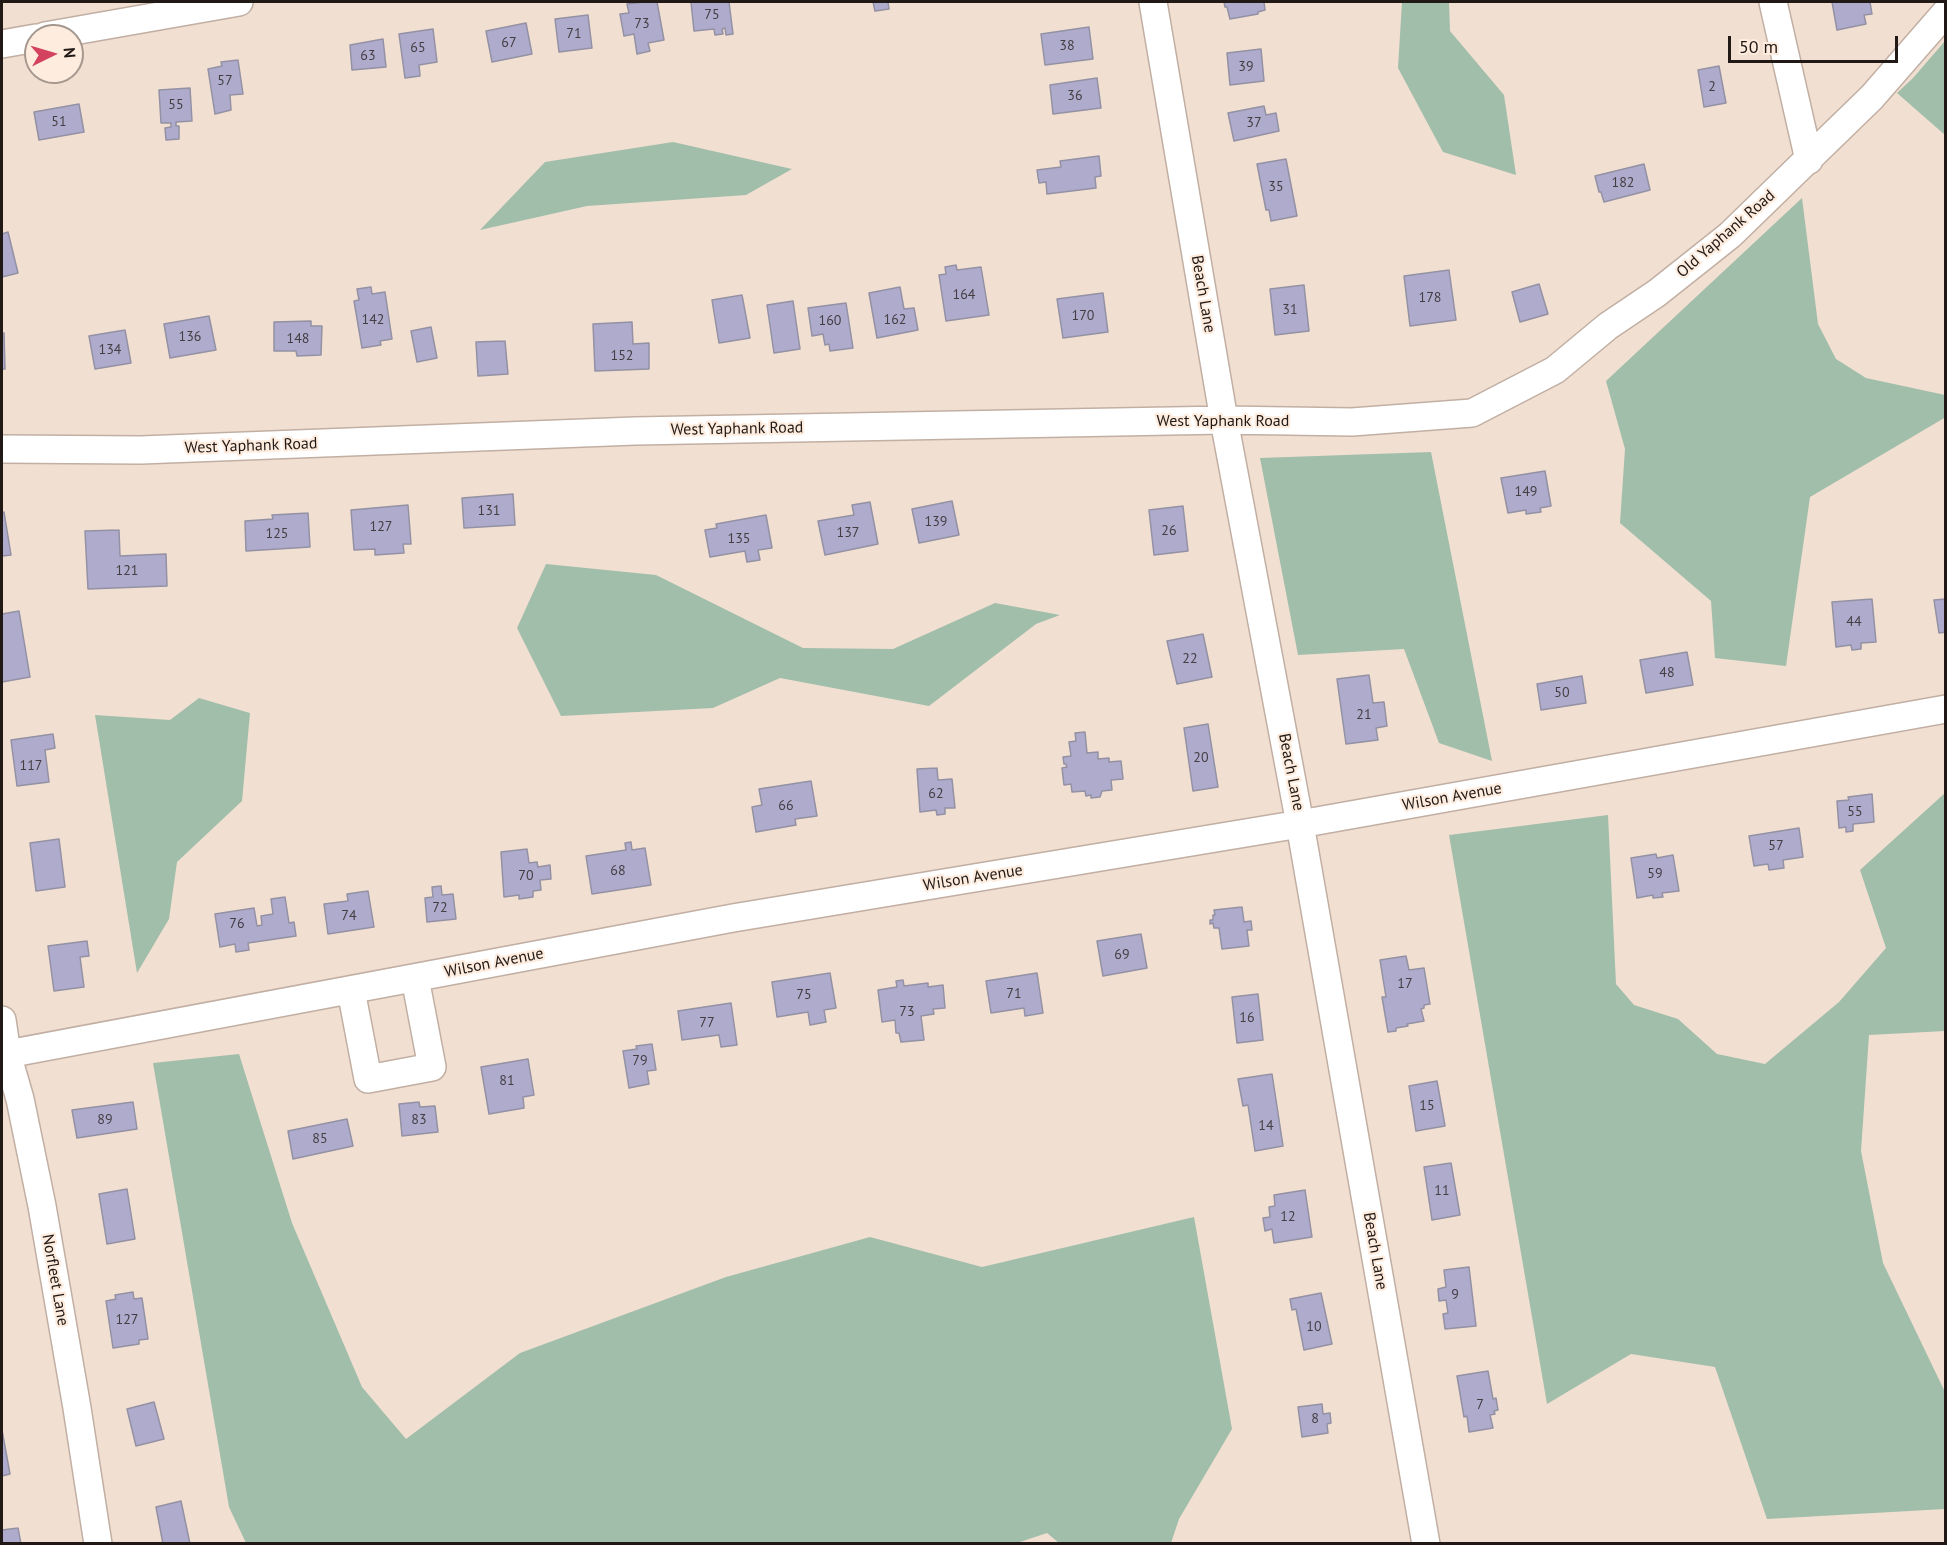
<!DOCTYPE html>
<style>
body{margin:0}
#map{position:relative;width:1947px;height:1545px;overflow:hidden;background:#f1dfd2;font-family:"PT Sans",sans-serif}
canvas{display:block}
.frame{position:absolute;inset:0;border:3px solid #201915;pointer-events:none}
.north{position:absolute;left:24px;top:24px;width:60px;height:60px;box-sizing:border-box;background:#feecdf;border:2px solid #a5988e;border-radius:50%;rotate:85deg;font-size:16px;font-weight:700;line-height:24px;text-align:center;color:#201915}
.north::after{content:'';display:block;margin:auto;width:21px;height:27px;background:#d34361;clip-path:polygon(50% 0,100% 100%,50% 72%,0 100%)}
.scale{position:absolute;left:1728px;top:36px;width:170px;height:27px;box-sizing:border-box;border:3px solid #201915;border-top:0;padding-left:8px;font-size:18px;line-height:21px;white-space:nowrap;color:#201915;-webkit-text-stroke:4px #feecdf;paint-order:stroke}
</style>
<div id="map">
<canvas width="1947" height="1545"></canvas>
<div class="frame"></div>
<div class="north">N</div>
<div class="scale">50 m</div>
</div>
<script>
const g = document.querySelector('canvas').getContext('2d');
g.lineJoin = 'round';
function fillPath(path, color) { g.fillStyle = color; g.fill(path, 'evenodd'); }
const shape = rows => new Path2D(rows.map(r => 'M' + r).join(''));
function stroke(path, color, width, dash) { g.strokeStyle = color; g.lineWidth = width; g.lineCap = dash ? 'butt' : 'round'; g.setLineDash(dash || []); g.stroke(path); }
function write(font, color, halo, rows, align = 'center') {
  g.font = font + ' "PT Sans",sans-serif'; g.lineWidth = 4.5; g.setLineDash([]); g.textBaseline = 'middle'; g.strokeStyle = halo; g.fillStyle = color; for (const [text, x, y, turn = 0] of rows) {
    g.save(); g.translate(x, y); g.rotate((+turn || 0) * Math.PI / 180); g.textAlign = isNaN(turn) ? turn : align; if (halo) g.strokeText(text, 0, 0); g.fillText(text, 0, 0); g.restore();
  }
}
const green = shape([
 [1402,2,1449,2,1450,31,1504,95,1516,175,1443,152,1398,68],
 [1945,41,1945,135,1897,93,1913,78],
 [673,142,792,169,746,195,587,206,480,230,545,162],
 [1802,198,1818,324,1836,359,1866,378,1945,395,1946,417,1810,497,1786,666,1715,658,1711,601,1620,523,1625,449,1606,381],
 [1431,452,1492,761,1439,743,1404,649,1298,655,1260,458],
 [546,564,656,575,803,648,893,649,995,603,1060,615,1036,624,929,706,780,678,713,708,561,716,517,628],
 [199,698,250,713,242,801,177,862,169,919,137,973,95,715,170,720],
 [1945,793,1945,1031,1869,1035,1861,1151,1883,1263,1945,1392,1945,1509,1767,1519,1715,1367,1631,1354,1547,1404,1449,835,1608,815,1616,984,1634,1005,1678,1019,1717,1054,1765,1064,1839,1002,1886,948,1860,870],
 [239,1054,292,1223,362,1387,406,1439,520,1353,726,1277,870,1237,982,1267,1194,1217,1232,1429,1179,1519,1171,1543,1059,1543,1047,1533,1014,1544,246,1543,229,1507,153,1063]
]);
const building = shape([
 [644,2,657,2,664,40,648,43,650,51,637,54,634,34,624,36,620,14,629,13,627,4,644,2],
 [691,2,729,2,733,34,726,35,725,28,722,29,723,34,715,35,714,29,694,31,691,2],
 [873,2,888,2,889,9,875,11,873,2],
 [1224,2,1264,2,1265,10,1258,12,1258,14,1230,19,1227,7,1225,7,1224,2],
 [1832,2,1870,2,1872,14,1864,15,1866,24,1837,30,1832,2],
 [588,15,592,48,559,52,555,19,588,15],
 [526,23,532,54,492,62,486,31,526,23],
 [1089,27,1093,59,1045,65,1041,34,1089,27],
 [433,29,437,62,419,65,420,76,405,78,399,34,433,29],
 [383,39,386,67,352,70,350,45,383,39],
 [1261,49,1264,81,1230,85,1227,53,1261,49],
 [238,60,243,94,230,95,231,110,215,114,208,69,222,66,221,62,238,60],
 [1719,66,1726,103,1704,107,1698,70,1719,66],
 [1097,78,1101,108,1053,114,1050,85,1097,78],
 [190,88,192,121,176,122,176,126,179,126,179,139,166,140,165,128,171,127,171,123,161,123,159,90,190,88],
 [79,104,84,132,39,140,34,112,79,104],
 [1264,106,1266,115,1276,113,1279,131,1234,141,1228,113,1264,106],
 [1099,156,1101,176,1095,177,1096,188,1047,194,1046,182,1039,183,1037,170,1061,167,1060,161,1099,156],
 [1286,159,1297,216,1271,221,1269,210,1266,210,1257,164,1286,159],
 [1644,164,1650,190,1604,202,1601,192,1599,192,1595,176,1644,164],
 [8,232,18,273,2,277,2,234,8,232],
 [956,265,957,270,981,267,989,315,946,321,939,275,946,274,945,267,956,265],
 [1449,270,1456,320,1410,326,1404,276,1449,270],
 [1539,284,1548,314,1520,322,1512,292,1539,284],
 [1304,285,1309,331,1275,335,1270,289,1304,285],
 [371,287,372,294,385,292,392,339,380,341,381,345,362,348,354,301,359,300,357,289,371,287],
 [900,287,904,309,914,308,918,330,877,338,869,293,900,287],
 [1103,293,1108,332,1063,338,1057,299,1103,293],
 [742,295,750,338,719,343,712,300,742,295],
 [793,301,800,349,774,353,767,305,793,301],
 [846,303,853,348,830,351,829,344,825,345,823,334,812,336,808,308,846,303],
 [209,316,216,350,170,358,164,324,209,316],
 [311,321,311,326,322,326,321,355,297,356,296,351,274,351,274,322,311,321],
 [632,322,633,344,649,343,649,369,595,371,593,324,632,322],
 [431,327,437,358,417,362,411,331,431,327],
 [125,330,131,363,95,369,89,336,125,330],
 [2,333,4,333,5,369,2,369,2,333],
 [505,341,508,374,478,376,476,342,505,341],
 [1545,471,1551,506,1540,508,1541,512,1526,514,1526,510,1508,513,1501,478,1545,471],
 [513,494,515,525,464,528,462,498,513,494],
 [952,501,959,535,919,543,912,509,952,501],
 [870,502,878,544,825,555,818,521,854,515,852,505,870,502],
 [408,505,411,544,403,544,404,553,375,555,375,549,354,550,351,510,408,505],
 [1183,506,1188,551,1154,555,1149,510,1183,506],
 [4,512,11,555,2,556,2,513,4,512],
 [308,513,310,547,246,551,245,521,273,519,272,515,308,513],
 [766,515,772,548,758,550,760,560,747,562,745,551,710,557,705,530,717,528,716,524,766,515],
 [119,530,120,556,166,554,167,586,88,589,85,531,119,530],
 [1872,599,1876,642,1861,643,1861,649,1852,650,1851,645,1836,647,1832,602,1872,599],
 [1946,599,1946,632,1939,633,1934,600,1946,599],
 [19,611,30,677,2,682,2,614,19,611],
 [1203,634,1212,677,1177,684,1167,641,1203,634],
 [1687,652,1693,685,1646,693,1640,660,1687,652],
 [1369,675,1373,703,1384,702,1387,726,1376,728,1378,740,1346,744,1337,679,1369,675],
 [1582,676,1586,703,1541,710,1537,684,1582,676],
 [1208,724,1218,787,1193,791,1184,728,1208,724],
 [1085,732,1087,753,1098,752,1098,759,1109,758,1109,762,1121,761,1123,779,1111,780,1112,790,1102,791,1100,797,1091,798,1091,795,1086,796,1085,791,1072,792,1071,784,1064,785,1062,768,1067,767,1066,764,1064,764,1063,757,1071,756,1069,742,1076,741,1075,733,1085,732],
 [53,734,55,748,45,750,49,782,17,786,11,740,53,734],
 [937,768,938,780,952,779,955,808,945,808,945,814,937,815,936,810,920,812,917,769,937,768],
 [811,781,817,816,795,819,796,825,756,832,752,807,762,805,759,789,811,781],
 [1872,794,1874,822,1853,824,1853,831,1846,832,1846,827,1839,828,1837,801,1849,800,1848,797,1872,794],
 [1799,828,1803,857,1783,860,1784,868,1769,870,1768,864,1754,866,1749,836,1799,828],
 [59,839,65,887,36,891,30,843,59,839],
 [631,842,632,850,645,848,651,885,592,894,586,856,626,850,625,843,631,842],
 [527,849,529,863,537,862,538,867,550,865,551,879,540,880,541,890,533,891,533,897,519,899,519,895,504,897,501,852,527,849],
 [1656,854,1657,858,1673,855,1679,891,1662,893,1663,897,1653,898,1653,895,1637,898,1631,858,1656,854],
 [441,886,442,895,453,894,456,919,427,922,425,898,433,897,432,887,441,886],
 [368,891,374,927,328,934,324,904,348,901,347,894,368,891],
 [285,897,289,923,294,922,296,936,248,943,249,950,236,952,235,944,220,947,215,914,254,908,257,926,262,925,261,916,273,914,271,899,285,897],
 [1242,907,1244,922,1251,921,1252,930,1247,930,1249,946,1222,949,1219,928,1214,928,1213,923,1210,924,1210,920,1213,920,1213,915,1215,915,1214,910,1242,907],
 [1141,934,1147,968,1103,976,1097,941,1141,934],
 [87,941,89,956,80,957,84,987,54,991,48,946,87,941],
 [1406,956,1409,970,1424,968,1430,1004,1424,1005,1424,1008,1421,1009,1424,1021,1407,1024,1408,1026,1396,1028,1396,1031,1388,1032,1382,997,1386,997,1380,960,1406,956],
 [830,973,836,1008,824,1010,826,1022,810,1025,808,1012,777,1017,772,982,830,973],
 [1037,973,1043,1013,1025,1016,1024,1008,991,1013,986,981,1037,973],
 [903,980,904,986,928,983,928,987,943,985,945,1008,933,1009,934,1014,921,1016,924,1040,901,1042,899,1033,896,1033,895,1020,882,1022,878,990,897,987,896,981,903,980],
 [1258,994,1263,1040,1237,1043,1232,997,1258,994],
 [731,1003,737,1045,721,1047,719,1035,682,1040,678,1011,731,1003],
 [652,1044,656,1070,647,1071,649,1084,629,1088,623,1051,637,1049,636,1046,652,1044],
 [528,1059,534,1095,523,1097,524,1108,489,1114,481,1067,528,1059],
 [1272,1074,1283,1146,1255,1151,1248,1105,1243,1106,1238,1079,1272,1074],
 [1437,1081,1445,1126,1416,1131,1409,1086,1437,1081],
 [133,1102,137,1129,77,1138,72,1110,133,1102],
 [419,1102,420,1107,435,1106,438,1132,402,1136,399,1104,419,1102],
 [347,1119,353,1146,293,1159,288,1131,347,1119],
 [1451,1163,1460,1215,1432,1220,1424,1167,1451,1163],
 [127,1189,135,1239,107,1244,99,1194,127,1189],
 [1305,1190,1312,1237,1274,1243,1272,1229,1265,1231,1263,1218,1270,1217,1269,1207,1275,1206,1274,1195,1305,1190],
 [1469,1267,1476,1326,1445,1329,1443,1314,1448,1313,1446,1300,1439,1301,1438,1289,1446,1287,1444,1270,1469,1267],
 [133,1292,134,1299,142,1298,148,1339,139,1340,139,1344,113,1348,106,1301,116,1299,115,1295,133,1292],
 [1321,1293,1332,1344,1304,1350,1296,1309,1292,1310,1290,1299,1321,1293],
 [1488,1371,1493,1399,1496,1398,1498,1410,1494,1411,1495,1414,1490,1415,1493,1428,1469,1432,1467,1416,1464,1417,1457,1376,1488,1371],
 [154,1402,164,1439,136,1446,127,1409,154,1402],
 [1322,1404,1323,1414,1330,1413,1331,1423,1327,1424,1328,1433,1302,1437,1298,1407,1322,1404],
 [2,1430,10,1474,2,1476,2,1430],
 [181,1501,190,1544,163,1544,156,1507,181,1501],
 [18,1528,21,1544,2,1544,2,1530,18,1528]
]);
const minor = shape([
 [1153,2,1224,420,1300,824,1426,1544],
 [1773,2,1809,160],
 [45,36,239,2],
 [2,44,36,38],
 [2,449,141,450,635,431,1224,420,1352,422,1472,413,1555,370,1608,326,1657,293,1730,235,1872,97,1946,12],
 [351,990,368,1079,432,1067,415,978],
 [2,1020,7,1054,20,1099,42,1206,77,1408,98,1544],
 [2,1055,733,918,1300,824,1946,709]
]);
const numberNames = [
 ["75",712,15],
 ["73",642,24],
 ["71",574,34],
 ["67",509,43],
 ["38",1067,46],
 ["65",418,48],
 ["63",368,56],
 ["39",1246,67],
 ["57",225,81],
 ["2",1712,87],
 ["36",1075,96],
 ["55",176,105],
 ["51",59,122],
 ["37",1254,123],
 ["182",1623,183],
 ["35",1276,187],
 ["164",964,295],
 ["178",1430,298],
 ["31",1290,310],
 ["170",1083,316],
 ["142",373,320],
 ["162",895,320],
 ["160",830,321],
 ["136",190,337],
 ["148",298,339],
 ["134",110,350],
 ["152",622,356],
 ["149",1526,492],
 ["131",489,511],
 ["139",936,522],
 ["127",381,527],
 ["26",1169,531],
 ["137",848,533],
 ["125",277,534],
 ["135",739,539],
 ["121",127,571],
 ["44",1854,622],
 ["22",1190,659],
 ["48",1667,673],
 ["50",1562,693],
 ["21",1364,715],
 ["20",1201,758],
 ["117",31,766],
 ["62",936,794],
 ["66",786,806],
 ["55",1855,812],
 ["57",1776,846],
 ["68",618,871],
 ["59",1655,874],
 ["70",526,876],
 ["72",440,908],
 ["74",349,916],
 ["76",237,924],
 ["69",1122,955],
 ["17",1405,984],
 ["71",1014,994],
 ["75",804,995],
 ["73",907,1012],
 ["16",1247,1018],
 ["77",707,1023],
 ["79",640,1061],
 ["81",507,1081],
 ["15",1427,1106],
 ["89",105,1120],
 ["83",419,1120],
 ["14",1266,1126],
 ["85",320,1139],
 ["11",1442,1191],
 ["12",1288,1217],
 ["9",1455,1295],
 ["127",127,1320],
 ["10",1314,1327],
 ["7",1480,1405],
 ["8",1315,1419]
];
const streetNames = [
 ["Old Yaphank Road",1726,234,-41],
 ["Beach Lane",1203,294,80],
 ["West Yaphank Road",1223,421],
 ["West Yaphank Road",737,429,-1],
 ["West Yaphank Road",251,446,-2],
 ["Beach Lane",1291,772,79],
 ["Wilson Avenue",1452,797,-10],
 ["Wilson Avenue",973,878,-9],
 ["Wilson Avenue",494,963,-11],
 ["Beach Lane",1375,1251,80],
 ["Norfleet Lane",55,1280,80]
];
fillPath(green, '#a1beaa');
fillPath(building, '#afabcc');
stroke(building, '#9391a3', 1.5);
stroke(minor, '#c1afa3', 30);
stroke(minor, '#fff', 27);
write('14px', '#443e43', null, numberNames);
write('16px', '#201915', '#feecdf', streetNames);
</script>
